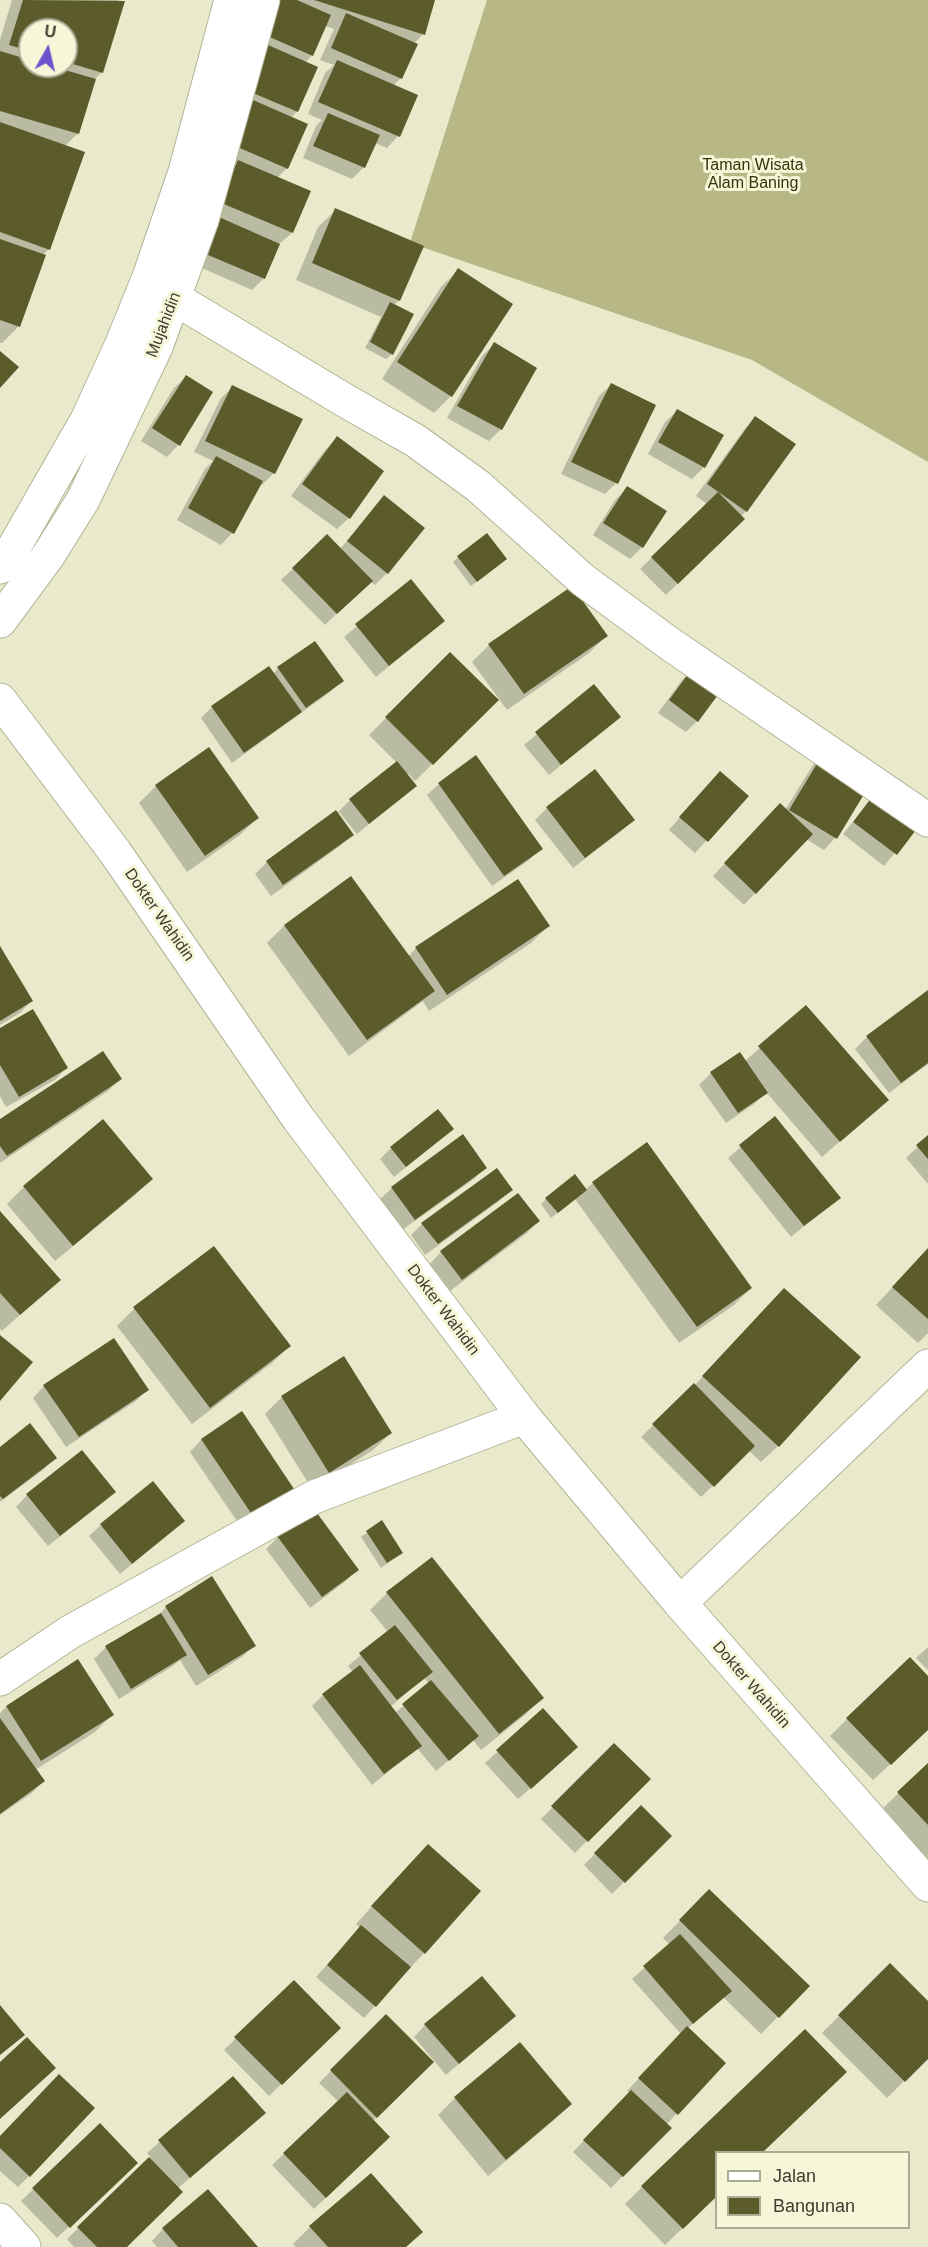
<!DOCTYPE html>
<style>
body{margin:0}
#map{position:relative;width:928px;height:2247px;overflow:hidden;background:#e8eacb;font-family:Helvetica,sans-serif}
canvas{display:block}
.legend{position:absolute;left:715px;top:2151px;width:195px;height:78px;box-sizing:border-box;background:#f6f7d8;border:2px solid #acad95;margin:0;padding:8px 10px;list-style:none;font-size:18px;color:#3d3d31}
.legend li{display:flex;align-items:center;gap:12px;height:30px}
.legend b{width:30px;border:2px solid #acad95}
.north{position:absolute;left:18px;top:18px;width:60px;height:60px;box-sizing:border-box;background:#f6f7d8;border:2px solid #acad95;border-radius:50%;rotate:8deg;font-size:16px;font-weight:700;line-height:24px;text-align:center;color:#3d3d31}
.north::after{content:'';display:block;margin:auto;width:21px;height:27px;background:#6e53cc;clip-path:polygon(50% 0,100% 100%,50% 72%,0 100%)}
</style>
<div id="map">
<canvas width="928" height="2247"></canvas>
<ul class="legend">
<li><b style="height:8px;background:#fff"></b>Jalan</li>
<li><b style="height:16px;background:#5b5b2b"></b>Bangunan</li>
</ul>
<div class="north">U</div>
</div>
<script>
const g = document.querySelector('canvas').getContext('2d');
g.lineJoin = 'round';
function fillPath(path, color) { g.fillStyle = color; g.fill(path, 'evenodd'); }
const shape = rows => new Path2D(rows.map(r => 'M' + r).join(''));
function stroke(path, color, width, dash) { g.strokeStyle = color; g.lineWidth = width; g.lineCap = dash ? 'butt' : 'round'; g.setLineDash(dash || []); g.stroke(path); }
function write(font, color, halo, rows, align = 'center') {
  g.font = font + ' Helvetica,sans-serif'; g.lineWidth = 6; g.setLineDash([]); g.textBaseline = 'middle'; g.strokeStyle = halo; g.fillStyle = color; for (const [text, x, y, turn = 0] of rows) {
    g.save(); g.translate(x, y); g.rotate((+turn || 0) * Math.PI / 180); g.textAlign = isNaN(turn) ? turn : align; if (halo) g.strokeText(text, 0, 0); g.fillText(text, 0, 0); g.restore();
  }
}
const forest = shape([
 [487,0,928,0,928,462,752,360,410,243]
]);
const shadow = shape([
 [12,0,117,0,123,2,102,72,94,80,78,133,65,146,49,249,42,256,19,326,2,343,0,343,0,40],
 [30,30,66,30,66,66,30,66],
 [273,0,434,0,423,34,414,44,401,78,393,86,398,136,387,148,375,143,364,167,352,179,303,158,316,126,322,120,308,114,325,73,334,65,320,60,334,29,325,26,312,55,305,63,297,111,291,118,287,168,277,178,292,233,279,244,264,278,252,290,186,261,226,173,237,163,216,154],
 [336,210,399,300,394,305,392,354,386,359,365,348,381,317,296,280,318,227],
 [458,270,451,396,434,413,382,379,441,287],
 [494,344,535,368,500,430,489,441,447,418,482,356],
 [186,377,211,393,178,445,167,457,141,441,174,388],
 [611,385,616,483,605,494,561,474,599,396],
 [233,387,274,473,262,485,260,484,232,533,221,545,177,520,205,469,213,461,194,452,221,398],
 [677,411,704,467,692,479,648,454,665,422],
 [755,418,746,511,740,517,743,519,666,595,640,569,707,504,696,496,744,430],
 [337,438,349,518,337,529,291,496,325,450],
 [627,488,642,547,630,559,593,535,615,500],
 [384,497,387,573,375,585,370,581,325,625,281,580,327,536,340,549],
 [458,557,506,559,471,586,453,562],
 [410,581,443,621,376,677,344,637],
 [606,636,589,653,507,710,472,662,489,645],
 [450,654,497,700,415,781,409,774,407,776,415,786,357,834,339,812,337,814,352,834,340,846,271,896,255,874,267,862,337,813,350,800,397,763,369,735],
 [278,668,342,681,330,692,232,763,201,718,212,707,273,674],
 [694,668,697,721,686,732,658,713,682,680],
 [594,686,619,717,549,775,524,745],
 [824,754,870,782,835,838,824,850,806,839,744,905,713,876,769,817,785,810,813,765],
 [439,784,541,848,529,860,492,886,427,795],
 [709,784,747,796,695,853,669,830],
 [156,786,257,818,240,835,187,872,139,803],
 [878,791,920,822,884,866,843,834],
 [547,808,633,820,621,831,573,868,535,820],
 [351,878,408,957,416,948,548,926,531,943,429,1011,423,1001,349,1056,267,943,284,926],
 [0,949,31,1001,20,1013,0,1025],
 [928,992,928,1064,889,1093,855,1049,867,1037],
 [806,1007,887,1100,822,1157,766,1092,754,1104,726,1123,699,1085,711,1073,740,1054,745,1061],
 [0,1030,66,1068,55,1080,6,1107,0,1096],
 [120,1079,108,1091,0,1163,0,1120],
 [775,1118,839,1197,791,1237,728,1158],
 [452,1129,394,1177,380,1159,391,1148],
 [463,1136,485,1167,474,1179,402,1230,380,1199,392,1188],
 [928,1137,928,1184,906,1158],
 [151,1179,134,1196,55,1261,7,1204,24,1187],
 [593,1183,751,1288,734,1305,679,1343,575,1199,551,1218,541,1204,546,1199,585,1190],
 [511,1189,499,1201,425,1255,411,1235,422,1224],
 [0,1214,59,1280,2,1331,0,1329],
 [538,1221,527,1233,450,1291,430,1264,441,1252],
 [214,1248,289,1346,272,1363,192,1424,117,1326,134,1309],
 [928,1249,928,1333,918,1343,876,1305],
 [767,1307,778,1446,761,1462,749,1451,701,1497,641,1437,694,1386],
 [44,1386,147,1389,136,1401,66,1447,33,1398],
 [282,1397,391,1433,373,1450,312,1489,265,1414],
 [241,1414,292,1489,241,1527,190,1452,201,1440],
 [0,1449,55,1457,44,1469,0,1502],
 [114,1492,102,1503,48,1546,16,1507,27,1495],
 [314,1511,357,1569,346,1581,310,1608,266,1549,278,1537],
 [183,1521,120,1574,89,1536,101,1525],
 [382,1522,401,1553,381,1568,361,1537],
 [387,1593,542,1698,525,1715,481,1750,473,1740,436,1771,417,1748,372,1785,312,1706,323,1695,353,1672,348,1666,388,1632,370,1610],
 [424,1678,429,1684,395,1713,390,1707],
 [166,1607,254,1645,242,1657,196,1686,180,1660,173,1666,119,1699,94,1659,106,1647,156,1618],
 [928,1647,928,1670,916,1658],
 [928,1678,928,1729,873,1780,830,1736,847,1719],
 [6,1707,112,1715,95,1732,35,1770,43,1781,32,1793,0,1815,0,1713],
 [543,1711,564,1759,518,1799,485,1763],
 [614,1746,648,1779,575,1853,541,1819],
 [928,1765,928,1859,927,1859,881,1810],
 [641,1807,670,1836,612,1894,584,1865],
 [411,1863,424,1953,364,2018,316,1977,360,1928,356,1924],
 [709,1891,808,1986,761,2034,723,1997,687,2029,724,2063,666,2125,669,2128,611,2188,573,2152,630,2093,627,2091,681,2034,632,1979,670,1945,663,1938],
 [890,1965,928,2003,928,2057,887,2098,822,2033],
 [294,1982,339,2028,269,2096,224,2050],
 [386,2016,432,2062,373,2121,377,2149,314,2209,272,2165,339,2102,319,2083],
 [514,2016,446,2075,414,2037,425,2025],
 [520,2044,570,2104,553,2121,488,2176,438,2115,455,2098],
 [233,2078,252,2125,178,2188,125,2247,74,2247,67,2239,151,2157,147,2153],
 [827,2089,762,2152,716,2152,716,2196,665,2245,625,2204,642,2187],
 [100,2126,125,2174,57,2238,21,2201],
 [0,2137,29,2176,18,2187,0,2171],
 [310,2227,421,2232,406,2247,296,2247,293,2244],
 [163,2229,256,2247,157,2247,152,2241]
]);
const building = shape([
 [23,0,125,1,103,73,66,62,66,30,30,30,30,51,9,45],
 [280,0,297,0,331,15,313,56,265,35],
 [314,0,435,0,425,35],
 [346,13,418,44,402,79,331,48],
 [268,45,318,67,298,112,248,91],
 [0,51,30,60,30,66,51,66,96,79,79,134,0,111],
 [337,60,418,95,400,137,318,102],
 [246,97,308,124,288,169,226,142],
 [328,113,380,135,365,168,313,146],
 [0,122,85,152,50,250,0,232],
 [238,160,311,191,293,233,219,202],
 [335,208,424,246,400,301,312,263],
 [212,214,280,244,265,279,196,250],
 [0,239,46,255,20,327,0,320],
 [458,268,513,304,452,397,397,362],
 [390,302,414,314,393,355,370,342],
 [494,342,537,368,502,430,457,406],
 [0,351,19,367,0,388],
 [186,375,213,392,180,446,152,428],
 [611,383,656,405,618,484,571,462],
 [232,385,303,419,275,474,205,441],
 [677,409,724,435,705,468,658,442],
 [755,416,796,444,747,512,707,484],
 [337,436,384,471,350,519,302,484],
 [216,456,263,481,234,534,188,508],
 [627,486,667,511,643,548,603,523],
 [718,492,745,519,678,584,651,557],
 [384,495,425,528,388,574,347,541],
 [487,533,507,559,477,582,457,556],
 [327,534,373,581,337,614,292,568],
 [411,579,445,621,389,666,355,624],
 [572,586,608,636,524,694,488,644],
 [315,641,344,681,306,708,277,667],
 [450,652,499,700,433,765,385,717],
 [269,666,302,712,244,753,211,706],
 [694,666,723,688,698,722,669,700],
 [594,684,621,717,561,765,535,732],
 [209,747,259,818,205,856,155,785],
 [824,752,872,781,837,839,789,810],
 [476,755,543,849,504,876,438,783],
 [397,761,417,786,369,824,349,799],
 [595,769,635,820,585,858,546,807],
 [720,771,749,796,708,842,679,817],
 [878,789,922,822,897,855,853,822],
 [780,803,813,834,756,894,724,863],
 [336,810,354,835,283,885,266,861],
 [351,876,435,991,367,1040,284,925],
 [518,879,550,926,447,995,415,947],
 [0,946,33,1001,0,1021],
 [928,990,928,1063,901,1083,866,1036],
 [806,1005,889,1100,840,1142,758,1046],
 [33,1009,68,1068,19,1097,0,1065,0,1028],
 [103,1051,122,1079,7,1156,0,1146,0,1119],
 [740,1052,768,1093,738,1113,710,1072],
 [438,1109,454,1129,406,1167,390,1147],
 [775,1116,841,1198,804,1226,739,1145],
 [103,1119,153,1179,73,1246,23,1186],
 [463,1134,487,1168,415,1220,391,1187],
 [928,1135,928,1159,916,1145],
 [647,1142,752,1288,697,1327,592,1182],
 [497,1168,513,1190,438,1244,421,1223],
 [575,1174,587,1190,558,1213,545,1198],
 [518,1193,540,1221,462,1280,440,1251],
 [0,1211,61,1280,20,1315,0,1293],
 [214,1246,291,1346,210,1408,133,1307],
 [928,1248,928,1319,892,1287],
 [784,1288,861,1357,779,1447,702,1376],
 [0,1335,33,1362,0,1401],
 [114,1338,149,1390,79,1437,43,1385],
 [344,1356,392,1433,329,1473,281,1396],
 [694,1383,755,1446,714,1487,652,1424],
 [242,1411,294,1489,253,1516,201,1439],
 [30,1423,57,1458,3,1499,0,1496,0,1447],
 [82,1450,116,1492,60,1536,26,1494],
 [153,1481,185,1521,132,1564,100,1524],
 [314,1509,359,1570,322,1597,277,1536],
 [382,1520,403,1553,387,1563,366,1531],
 [432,1557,544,1698,499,1734,386,1592],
 [212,1576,256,1646,208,1675,165,1606],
 [161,1613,187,1655,131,1689,105,1646],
 [395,1625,433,1672,397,1700,359,1653],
 [910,1657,928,1676,928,1730,891,1765,846,1718],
 [78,1659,114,1715,41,1761,6,1706],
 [360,1665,422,1746,384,1774,322,1694],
 [431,1680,479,1736,449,1761,402,1704],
 [543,1708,578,1747,531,1789,496,1750],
 [0,1718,45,1781,0,1814],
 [614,1743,651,1779,588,1842,551,1806],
 [928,1763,928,1825,897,1792],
 [641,1805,672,1836,625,1883,594,1853],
 [428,1844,481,1891,425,1954,371,1906],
 [709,1889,810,1986,779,2018,679,1920],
 [361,1925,411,1967,376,2007,327,1965],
 [680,1934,732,1991,693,2024,643,1966],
 [890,1963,928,2001,928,2059,905,2082,838,2015],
 [482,1976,516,2016,459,2064,424,2024],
 [294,1980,341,2028,282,2085,234,2037],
 [0,2005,25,2035,0,2055],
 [386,2014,434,2062,377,2118,330,2070],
 [687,2026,726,2063,678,2115,638,2078],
 [805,2029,847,2072,763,2152,716,2152,716,2197,683,2229,641,2186],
 [27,2037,56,2068,0,2119,0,2062],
 [520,2042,572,2104,506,2160,454,2097],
 [59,2074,95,2108,30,2177,0,2148,0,2136],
 [233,2076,266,2113,190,2178,158,2140],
 [631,2090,672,2128,623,2177,583,2140],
 [347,2092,390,2137,326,2198,283,2153],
 [100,2123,138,2163,70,2228,32,2188],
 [149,2157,183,2192,127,2247,97,2247,77,2227],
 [371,2173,423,2232,406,2247,328,2247,309,2226],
 [208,2189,258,2247,178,2247,162,2228]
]);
const minor = shape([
 [174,298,346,401,416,441,478,486,583,580,670,644,928,820],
 [680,1603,928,1366],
 [0,1679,70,1632,314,1497,524,1417],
 [0,2220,24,2247]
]);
const tertiary = shape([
 [0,700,115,852,298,1118,524,1417,680,1603,928,1885]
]);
const primary = shape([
 [0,567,13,549,87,420,121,346,149,277,185,172,231,0],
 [0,621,48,556,83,500,156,347,202,220,263,0]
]);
const parkNames = [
 ["Taman Wisata",753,166],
 ["Alam Baning",753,184]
];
const streetNames = [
 ["Mujahidin",164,325,-69],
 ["Dokter Wahidin",159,915,55],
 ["Dokter Wahidin",443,1310,53],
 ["Dokter Wahidin",751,1685,49]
];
fillPath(forest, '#b7b885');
fillPath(shadow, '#0003');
fillPath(building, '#5b5b2b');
stroke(minor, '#b3b497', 35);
stroke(tertiary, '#b3b497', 35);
stroke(primary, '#b3b497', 35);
stroke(minor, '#fff', 33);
stroke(tertiary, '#fff', 33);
stroke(primary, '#fff', 33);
write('16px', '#35340b', '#f6f7d8', parkNames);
write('16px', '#3d3d31', '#f6f7d8', streetNames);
</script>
